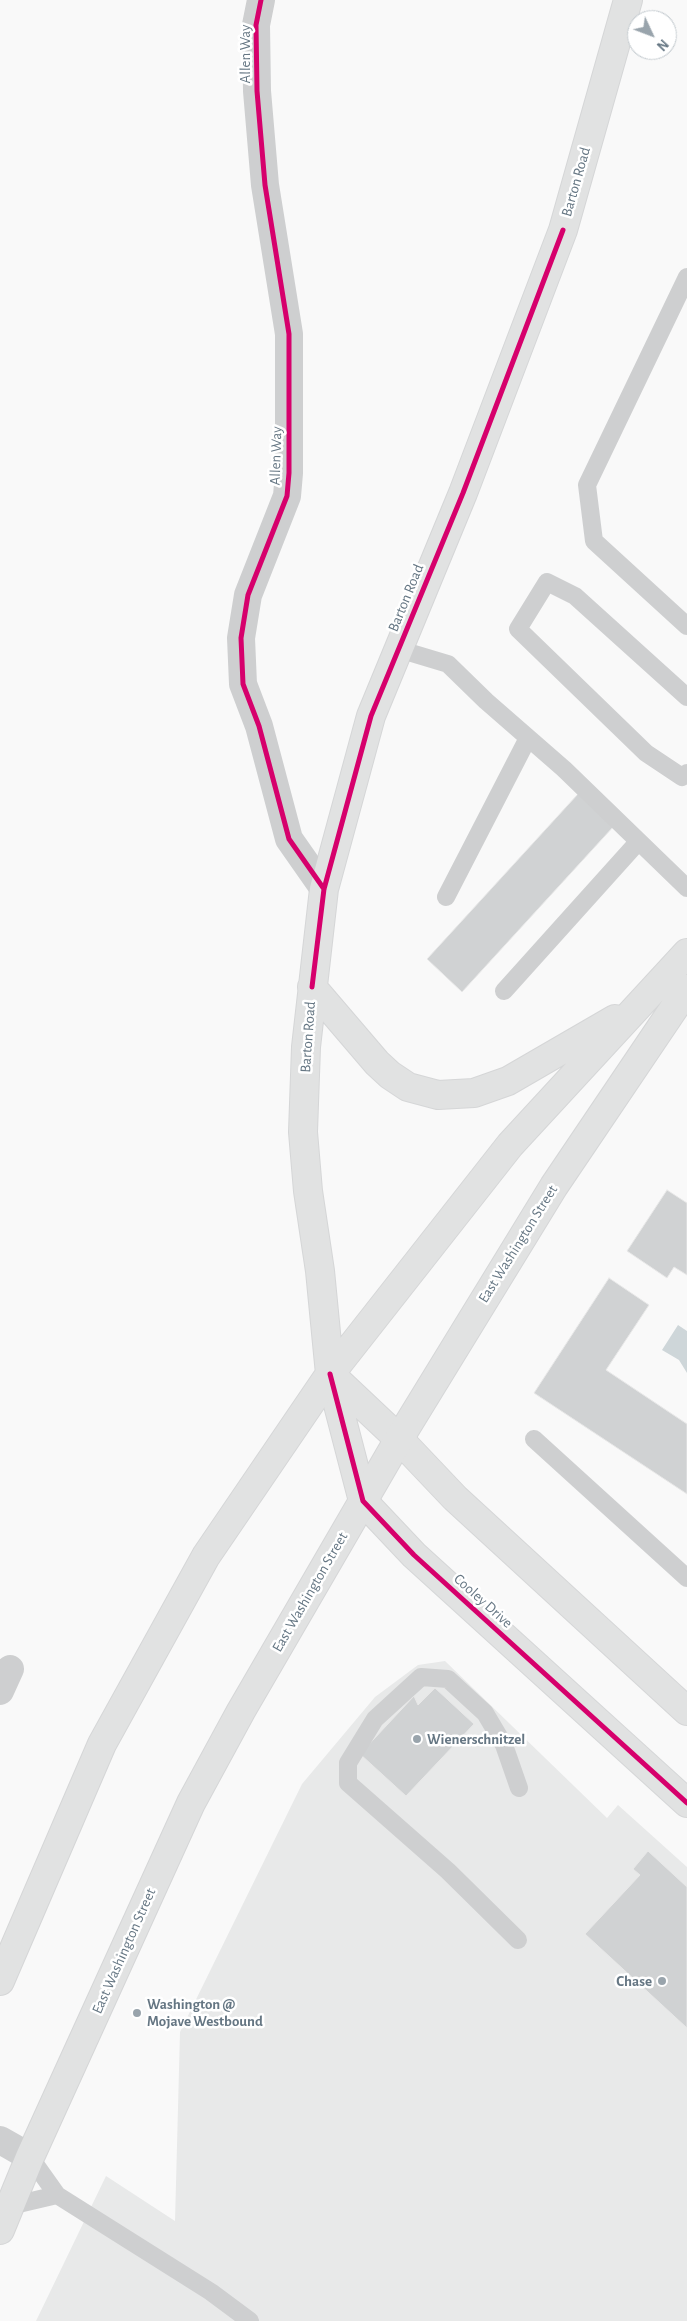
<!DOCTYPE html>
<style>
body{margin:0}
#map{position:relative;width:687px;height:2321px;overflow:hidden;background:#f9f9f9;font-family:"Alegreya Sans",sans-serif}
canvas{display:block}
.north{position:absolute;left:627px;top:10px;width:50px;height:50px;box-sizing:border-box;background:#fff;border:1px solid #c1c8cd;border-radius:50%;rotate:133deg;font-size:14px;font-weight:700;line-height:20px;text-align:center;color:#657683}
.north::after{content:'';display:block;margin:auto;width:18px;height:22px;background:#99a4ac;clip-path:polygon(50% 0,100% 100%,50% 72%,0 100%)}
</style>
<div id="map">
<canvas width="687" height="2321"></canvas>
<div class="north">N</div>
</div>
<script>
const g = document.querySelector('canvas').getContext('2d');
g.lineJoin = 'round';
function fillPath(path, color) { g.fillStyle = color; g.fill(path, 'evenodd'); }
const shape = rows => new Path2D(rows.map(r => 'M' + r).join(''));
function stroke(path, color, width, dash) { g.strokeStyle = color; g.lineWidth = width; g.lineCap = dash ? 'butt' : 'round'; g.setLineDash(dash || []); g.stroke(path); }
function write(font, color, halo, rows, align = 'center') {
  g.font = font + ' "Alegreya Sans",sans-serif'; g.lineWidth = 5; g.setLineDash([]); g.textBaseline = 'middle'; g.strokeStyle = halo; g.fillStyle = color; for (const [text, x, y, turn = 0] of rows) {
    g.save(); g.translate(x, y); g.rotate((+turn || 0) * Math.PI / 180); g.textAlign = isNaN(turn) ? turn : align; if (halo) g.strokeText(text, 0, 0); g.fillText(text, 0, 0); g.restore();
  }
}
const built = shape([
 [445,1661,607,1818,618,1805,687,1867,687,2321,36,2321,106,2176,175,2221,180,2032,302,1784,375,1697,418,1665]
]);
const water = shape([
 [678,1325,687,1331,687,1373,679,1360,662,1350]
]);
const building = shape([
 [578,794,614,826,462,992,427,959,578,794],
 [667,1190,687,1203,687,1275,674,1267,667,1278,627,1251,667,1190],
 [609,1278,649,1305,606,1370,687,1424,687,1494,534,1393,609,1278],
 [435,1688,474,1724,406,1796,360,1754,414,1696,418,1705,435,1688],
 [648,1851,687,1887,687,2028,585,1934,640,1875,633,1869,648,1851]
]);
const lane = shape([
 [687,277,587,485,594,541,687,626],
 [398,649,448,664,486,701,564,769,687,888],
 [687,697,575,596,547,582,518,629,646,753,682,777,687,773],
 [446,897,528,738],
 [504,991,638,842],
 [534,1439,687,1578],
 [518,1940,448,1871,348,1783,348,1763,375,1719,421,1677,448,1679,485,1713,504,1745,519,1788],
 [30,2157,57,2195,211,2292,250,2321],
 [10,2206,57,2195]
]);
const street = shape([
 [261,0,256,25,257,91,265,185,289,334,289,473,287,496,248,595,241,638,243,684,259,726,289,839,324,889],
 [0,1691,10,1669],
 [0,2140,30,2157]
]);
const secondary = shape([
 [330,1374,363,1501,414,1555,687,1803],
 [330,1374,399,1439,455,1498,687,1711]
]);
const primary = shape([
 [312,987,377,1063,390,1075,408,1087,438,1095,474,1093,508,1081,615,1019],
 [330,1374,320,1271,308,1191,303,1132,306,1047,324,889,371,716,463,493,563,230,628,0],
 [0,1981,102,1744,206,1556,330,1374,510,1145,687,953],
 [0,2230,30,2157,191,1803,241,1711,399,1439,554,1186,687,989]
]);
const cycleway = shape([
 [261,0,256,25,257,91,265,185,289,334,289,473,287,496,248,595,241,638,243,684,259,726,289,839,324,889],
 [312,987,324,889,371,716,463,493,563,230],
 [330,1374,363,1501,414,1555,687,1803]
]);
const markers = [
 [417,1739,5,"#99a4ac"],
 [662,1981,5,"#99a4ac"],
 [137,2013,5,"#99a4ac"]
];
const streetNames = [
 ["Allen Way",245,54,-90],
 ["Barton Road",576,182,-74],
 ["Allen Way",276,456,-88],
 ["Barton Road",406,598,-68],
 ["Barton Road",308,1037,-86],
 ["East Washington Street",518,1244,-58],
 ["East Washington Street",310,1592,-60],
 ["Cooley Drive",483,1601,42],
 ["East Washington Street",124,1951,-66]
];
const poiNames = [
 ["Wienerschnitzel",427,1739],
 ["Chase",652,1981,"right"],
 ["Washington @",147,2004],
 ["Mojave Westbound",147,2021]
];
fillPath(built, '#e8e9e9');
fillPath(water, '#ced6d9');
fillPath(building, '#d0d2d3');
stroke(building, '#e8e8e8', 1);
stroke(secondary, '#d5d6d7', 30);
stroke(primary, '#d5d6d7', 30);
stroke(lane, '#cecfd0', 18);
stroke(street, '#cecfd0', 28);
stroke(secondary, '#e1e2e2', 28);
stroke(primary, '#e1e2e2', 28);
stroke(cycleway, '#d6006c', 5);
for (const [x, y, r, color] of markers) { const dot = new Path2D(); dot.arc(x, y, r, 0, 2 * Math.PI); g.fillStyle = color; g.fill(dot); stroke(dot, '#fff', 2); }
write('15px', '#657683', '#fff', streetNames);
write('bold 15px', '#657683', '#fff', poiNames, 'left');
</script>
